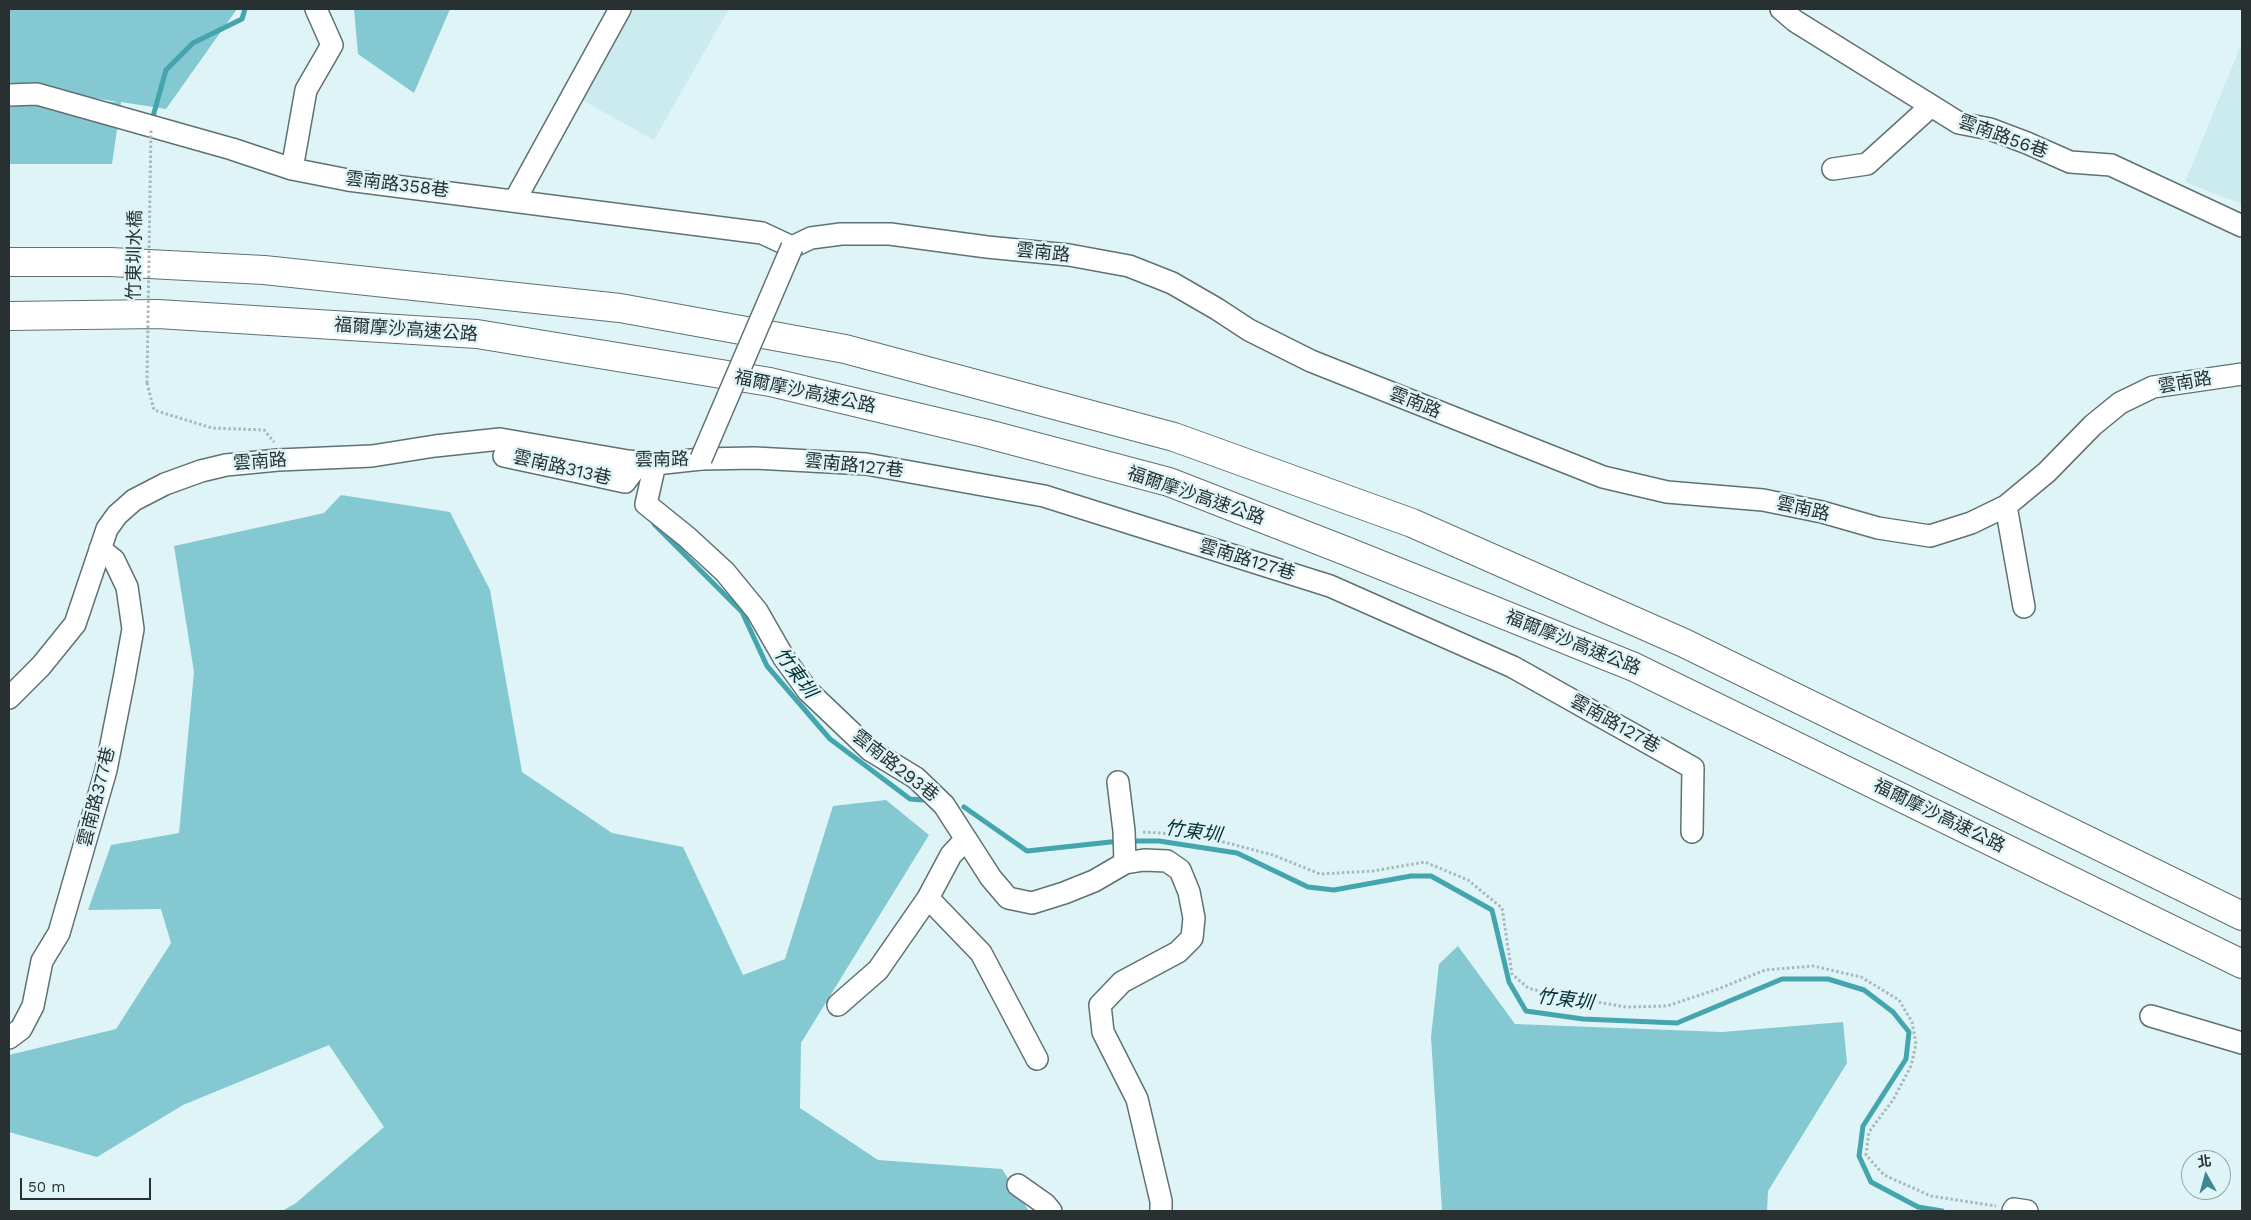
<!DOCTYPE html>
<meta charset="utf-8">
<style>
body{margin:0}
#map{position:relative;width:2251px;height:1220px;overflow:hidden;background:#dff4f7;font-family:"Work Sans","Noto Sans TC",sans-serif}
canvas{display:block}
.frame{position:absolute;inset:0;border:10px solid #283031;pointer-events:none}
.north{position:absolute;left:2181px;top:1150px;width:50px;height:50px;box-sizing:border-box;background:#dff4f7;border:1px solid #96a6a8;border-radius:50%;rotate:353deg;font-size:14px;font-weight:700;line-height:20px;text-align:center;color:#283031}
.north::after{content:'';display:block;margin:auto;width:18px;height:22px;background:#40888f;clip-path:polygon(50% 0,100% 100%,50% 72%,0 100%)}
.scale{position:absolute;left:20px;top:1178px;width:131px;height:22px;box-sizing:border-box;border:2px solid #283031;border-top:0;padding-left:6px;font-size:15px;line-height:18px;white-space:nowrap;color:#283031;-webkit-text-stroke:4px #dff4f7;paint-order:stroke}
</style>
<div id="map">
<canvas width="2251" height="1220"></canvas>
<div class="frame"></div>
<div class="north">北</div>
<div class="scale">50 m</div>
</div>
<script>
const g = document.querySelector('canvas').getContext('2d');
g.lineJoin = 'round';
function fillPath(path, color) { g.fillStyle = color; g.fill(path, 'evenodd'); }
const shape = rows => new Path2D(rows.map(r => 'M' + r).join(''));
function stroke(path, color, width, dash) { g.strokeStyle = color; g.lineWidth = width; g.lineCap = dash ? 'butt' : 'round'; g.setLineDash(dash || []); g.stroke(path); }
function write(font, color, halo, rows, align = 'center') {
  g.font = font + ' "Work Sans","Noto Sans TC",sans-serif'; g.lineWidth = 5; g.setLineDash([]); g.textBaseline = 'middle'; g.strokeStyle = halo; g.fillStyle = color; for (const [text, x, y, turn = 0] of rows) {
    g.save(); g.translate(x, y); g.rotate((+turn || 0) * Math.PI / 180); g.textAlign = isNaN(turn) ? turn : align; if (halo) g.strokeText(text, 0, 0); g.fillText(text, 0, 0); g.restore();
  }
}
const built = shape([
 [607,9,729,9,654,140,562,89],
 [2242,43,2242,204,2185,182]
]);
const green = shape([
 [9,9,237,9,166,109,121,102,112,164,9,164,9,100,118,102,9,84],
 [354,9,450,9,414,93,358,54],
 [341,495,450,512,490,590,522,772,612,833,683,847,743,975,785,959,833,806,886,800,929,835,801,1043,800,1108,878,1160,1002,1169,1029,1211,282,1211,296,1203,384,1127,329,1045,183,1105,97,1157,9,1132,9,1055,116,1029,171,943,161,909,88,910,111,845,179,833,194,672,174,546,324,513],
 [1458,946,1515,1024,1722,1032,1843,1022,1847,1063,1768,1191,1767,1211,1442,1211,1431,1037,1439,964]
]);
const stream = shape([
 [152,120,166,70,193,43,242,19,245,9],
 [654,524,742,612,767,666,830,739,910,799,922,800],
 [964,807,1027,851,1120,841],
 [1129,841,1159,841,1237,853,1308,887,1334,890,1411,876,1431,876,1492,910,1509,982,1526,1011,1583,1019,1677,1023,1782,979,1828,979,1864,990,1893,1012,1909,1032,1906,1059,1863,1126,1859,1156,1871,1182,1918,1207,1942,1211]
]);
const path = shape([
 [147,383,154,410,212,428,264,430,274,442],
 [1143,832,1175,834,1220,841,1273,855,1320,874,1373,871,1425,862,1468,880,1502,908,1512,974,1528,988,1555,995,1626,1007,1667,1006,1718,989,1765,970,1813,966,1861,977,1899,1000,1912,1022,1916,1044,1911,1066,1893,1100,1869,1132,1866,1155,1884,1175,1931,1196,1996,1206]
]);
const minor = shape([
 [1781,9,1795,21,1959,123,1990,129,2027,143,2070,162,2111,165,2242,226],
 [9,95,37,94,232,149,292,169,348,180,762,233,792,247,811,238,841,234,890,234,987,247,1069,255,1129,266,1172,283,1217,309,1249,330,1311,361,1603,477,1667,492,1763,500,1822,512,1878,528,1930,536,1971,523,2006,506,2047,472,2093,425,2120,403,2153,387,2242,374],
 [292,169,306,90,332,45,316,9],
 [1833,169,1867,164,1931,106],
 [515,200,620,9],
 [504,456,625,482,640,462],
 [655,464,646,504,687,537,725,572,757,611,784,658,808,691,870,750,916,778,944,805,991,878,1008,898,1032,903,1064,893,1094,881,1125,863,1124,831,1118,782],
 [2006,506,2024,607],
 [9,698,41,666,75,624,107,529,117,515,134,500,165,484,201,471,226,465,278,460,372,456,435,446,500,439,628,461,655,464,701,459,755,458,866,464,1044,496,1330,586,1513,667,1693,768,1692,832],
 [1125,863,1144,860,1167,861,1180,870,1189,892,1194,918,1192,938,1178,952,1122,982,1100,1005,1103,1032,1137,1099,1161,1201,1161,1211],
 [928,898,981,953,1037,1059],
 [838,1005,878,970,928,898,951,855,966,839],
 [2151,1016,2242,1043],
 [9,1038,21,1029,33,1006,42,961,59,933,106,770,124,679,133,629,127,587,114,560,100,549],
 [1018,1185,1045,1204,1051,1211],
 [2013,1211,2014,1209,2027,1211]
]);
const highway = shape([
 [9,262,110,262,264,270,620,308,845,349,1174,437,1412,523,1684,643,2242,916],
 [9,316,158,314,477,334,770,382,984,433,1169,482,1346,551,1634,667,2242,964]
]);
const pathBridge = shape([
 [147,383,151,128]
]);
const minorBridge = shape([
 [701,459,792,247]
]);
const streetNames = [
 ["雲南路56巷",2003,137,20],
 ["雲南路358巷",397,185,7],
 ["雲南路",1043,253,6],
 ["竹東圳水橋",135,255,-89],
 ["福爾摩沙高速公路",406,330,4],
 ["雲南路",2185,383,-10],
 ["福爾摩沙高速公路",805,392,12],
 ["雲南路",1415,403,22],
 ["雲南路",662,460,-1],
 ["雲南路",260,462,-4],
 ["雲南路127巷",854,466,6],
 ["雲南路313巷",562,468,13],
 ["福爾摩沙高速公路",1196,496,19],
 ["雲南路",1803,509,13],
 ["雲南路127巷",1247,560,17],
 ["福爾摩沙高速公路",1573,643,22],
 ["雲南路127巷",1615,724,29],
 ["雲南路293巷",895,766,38],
 ["雲南路377巷",97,797,-76],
 ["福爾摩沙高速公路",1939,816,26]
];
const waterNames = [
 ["竹東圳",795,673,53],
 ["竹東圳",1193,832,8],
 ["竹東圳",1565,1000,7]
];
fillPath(built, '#ccebee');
fillPath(green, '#84c9d1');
stroke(stream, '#45a5af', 5);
stroke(minor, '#5f7173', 24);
stroke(highway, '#5f7173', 30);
stroke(path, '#a7b8bb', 3, [2.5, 2.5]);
stroke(minor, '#fff', 21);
stroke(highway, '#fff', 28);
stroke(minorBridge, '#5f7173', 24, []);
stroke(pathBridge, '#a7b8bb', 3, [2.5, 2.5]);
stroke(minorBridge, '#fff', 21);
write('18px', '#283031', '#dff4f7', streetNames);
write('italic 19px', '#033237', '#dff4f7', waterNames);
</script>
